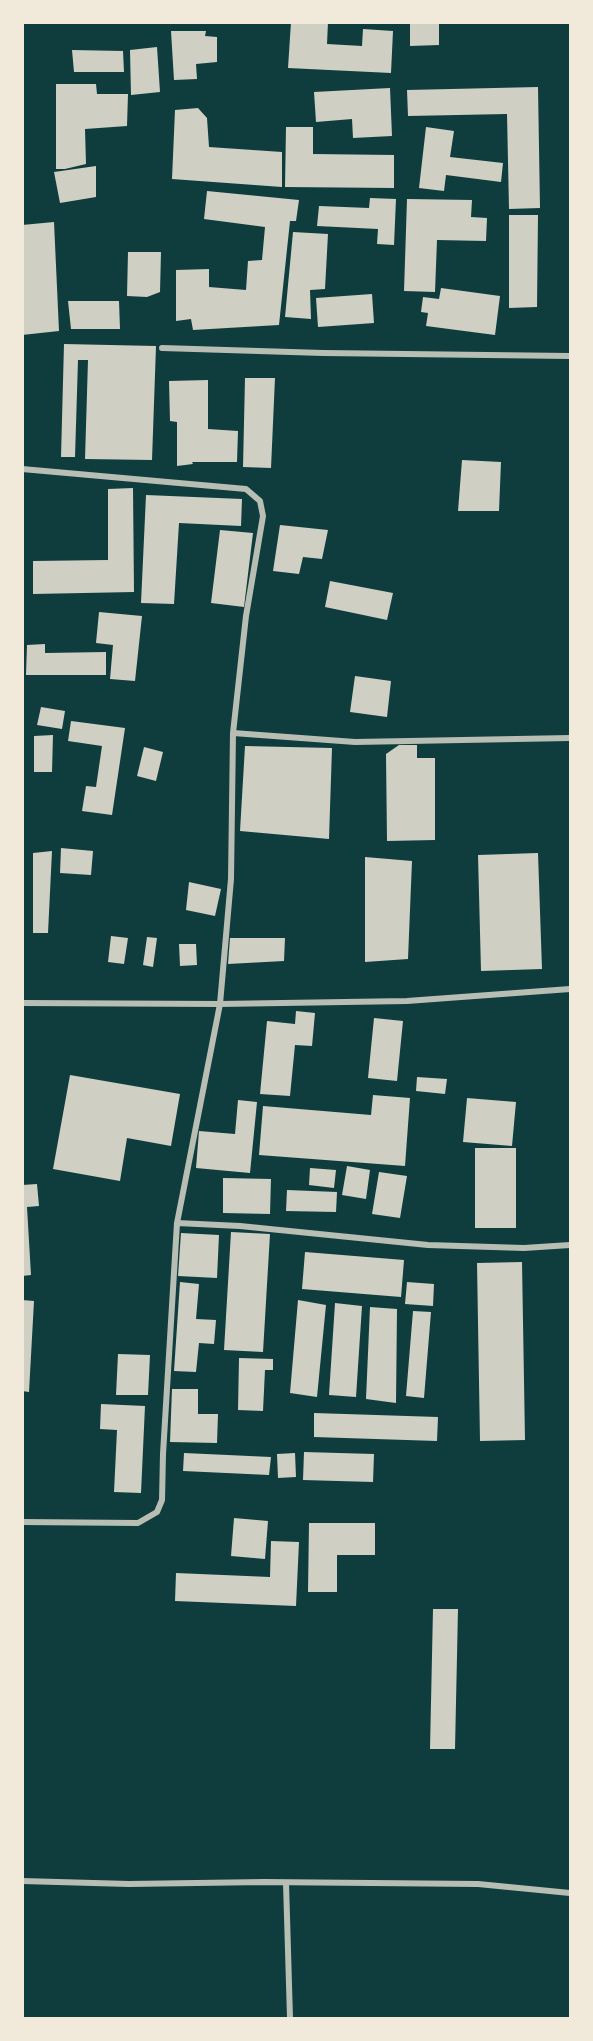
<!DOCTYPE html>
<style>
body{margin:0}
#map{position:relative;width:593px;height:2041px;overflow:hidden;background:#0f3d3e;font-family:"Varela Round",sans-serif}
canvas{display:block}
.frame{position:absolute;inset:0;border:24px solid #f1e9da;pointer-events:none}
</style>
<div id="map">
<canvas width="593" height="2041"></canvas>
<div class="frame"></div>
</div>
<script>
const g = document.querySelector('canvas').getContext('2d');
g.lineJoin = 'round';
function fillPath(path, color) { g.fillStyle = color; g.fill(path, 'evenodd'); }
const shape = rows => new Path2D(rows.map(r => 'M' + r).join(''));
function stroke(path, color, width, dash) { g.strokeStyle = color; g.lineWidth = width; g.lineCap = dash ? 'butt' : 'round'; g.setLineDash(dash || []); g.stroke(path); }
const building = shape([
 [291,22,328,22,327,44,362,46,363,29,393,31,391,73,288,68],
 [410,22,439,22,439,45,410,46],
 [171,31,206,31,205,36,217,37,217,62,196,64,197,79,174,80],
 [157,47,160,92,131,95,130,50],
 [72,50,123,51,124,72,74,72],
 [56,84,96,84,97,94,128,94,127,126,85,129,86,164,65,169,56,169],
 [538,87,540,208,509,209,507,114,408,116,407,90],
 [390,88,392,136,353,138,352,119,316,122,314,92],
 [198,108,207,118,209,147,282,152,282,187,172,179,175,110],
 [286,127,313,127,313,154,394,155,394,188,285,187],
 [426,127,454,131,450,157,503,163,501,182,446,175,444,191,419,188],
 [96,166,96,197,60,203,54,172],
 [207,191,299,200,296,221,290,221,279,325,193,330,191,319,176,321,176,270,209,269,209,287,246,290,248,261,262,260,265,227,204,219],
 [370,198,396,199,394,245,377,244,378,229,317,226,319,206,369,208],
 [407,199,472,200,471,217,487,218,486,241,437,240,435,292,404,291],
 [509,215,538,215,537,307,509,308],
 [54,222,59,331,22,335,22,225],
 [293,232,328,234,325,289,310,290,311,319,285,317],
 [128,252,161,252,160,292,147,297,127,296],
 [441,288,500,296,495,335,426,326,428,313,421,312,423,297,439,299],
 [372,294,374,323,318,327,316,298],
 [68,301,119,301,120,329,71,329],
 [64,344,156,346,152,460,85,459,88,360,78,360,75,457,61,457],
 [245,378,275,378,271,468,243,467],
 [208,380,208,429,238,431,237,462,192,462,193,464,177,466,177,422,170,421,169,381],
 [462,460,501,462,499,511,458,511],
 [133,488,134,592,33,594,33,561,108,560,108,489],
 [146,495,242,499,241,526,179,523,174,604,141,603],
 [280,525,328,530,322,559,303,557,299,574,273,571],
 [220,530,253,533,244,607,211,603],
 [330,581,393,593,387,620,325,607],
 [99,612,142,616,135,681,110,679,113,645,96,643],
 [45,644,45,653,106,652,106,675,26,675,27,645],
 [355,676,391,681,387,717,350,712],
 [41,707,65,711,62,729,37,725],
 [71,721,125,728,112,815,82,811,86,786,96,787,102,746,68,741],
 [53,735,52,772,34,772,34,736],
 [399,745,417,745,417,758,435,758,435,840,387,841,386,754],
 [245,746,332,748,329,839,240,831],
 [144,747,163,752,156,781,137,776],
 [61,848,93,851,91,875,60,873],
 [52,851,48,933,33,933,33,853],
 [538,853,542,969,481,971,478,855],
 [365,857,412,861,408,959,365,962],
 [189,882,221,889,215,916,186,910],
 [111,936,128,938,124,964,108,962],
 [147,937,157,938,153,967,143,965],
 [230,938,285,938,284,961,228,964],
 [179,944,196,944,197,965,180,966],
 [296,1011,315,1013,312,1046,295,1045,290,1096,260,1094,267,1021,295,1024],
 [374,1018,403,1021,397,1081,368,1078],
 [70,1075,180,1094,171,1146,127,1138,120,1181,53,1169],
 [417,1077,447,1079,445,1094,416,1091],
 [373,1095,410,1098,405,1166,259,1155,263,1106,371,1115],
 [467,1098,516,1102,512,1146,463,1142],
 [238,1100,257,1102,250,1173,196,1168,199,1131,235,1134],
 [475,1148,516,1148,516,1228,475,1228],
 [347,1166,370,1170,366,1199,342,1195],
 [310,1168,336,1170,334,1188,309,1185],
 [379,1172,407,1176,400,1218,372,1214],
 [223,1178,271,1179,270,1214,223,1213],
 [37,1184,39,1206,27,1207,31,1275,22,1276,22,1185],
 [287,1190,337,1192,336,1212,286,1211],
 [231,1232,270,1234,263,1352,224,1350],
 [181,1233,219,1235,217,1278,178,1276],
 [305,1252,404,1260,401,1297,302,1289],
 [522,1262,525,1440,480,1441,477,1263],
 [180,1282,199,1284,196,1319,216,1320,214,1344,199,1343,196,1372,174,1371],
 [407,1282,434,1284,433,1306,405,1304],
 [22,1300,34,1301,29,1392,22,1391],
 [298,1300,326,1305,317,1397,290,1393],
 [335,1303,362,1306,356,1397,329,1395],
 [370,1307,397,1309,396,1403,366,1399],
 [413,1311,431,1312,424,1398,406,1396],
 [118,1354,150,1355,148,1395,116,1395],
 [239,1358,273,1359,273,1370,265,1370,263,1411,238,1410],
 [172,1389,198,1389,198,1414,218,1414,217,1443,170,1442],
 [101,1404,145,1406,141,1493,114,1492,117,1430,100,1429],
 [314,1413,438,1417,437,1441,314,1437],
 [304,1452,374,1454,373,1482,303,1480],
 [184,1453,271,1457,269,1475,183,1471],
 [295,1453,296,1477,278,1478,277,1454],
 [234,1518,268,1521,265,1559,231,1556],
 [309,1523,375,1523,375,1555,337,1555,337,1592,308,1592],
 [271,1541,299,1542,296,1606,175,1601,176,1573,270,1577],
 [433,1609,458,1609,455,1749,430,1749]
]);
const minor = shape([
 [162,348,323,353,570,356],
 [22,469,246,489,260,501,263,516,246,616,233,733,231,879,220,1004,177,1223,163,1454,162,1500,157,1512,138,1523,22,1522],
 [233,733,355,742,570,738],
 [22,1003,220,1004,407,1001,570,989],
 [177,1223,240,1226,428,1245,524,1248,570,1245],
 [22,1881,129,1884,264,1882,478,1884,570,1893],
 [286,1883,290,2018]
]);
fillPath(building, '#cfcfc3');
stroke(minor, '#b8beb3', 6);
</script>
